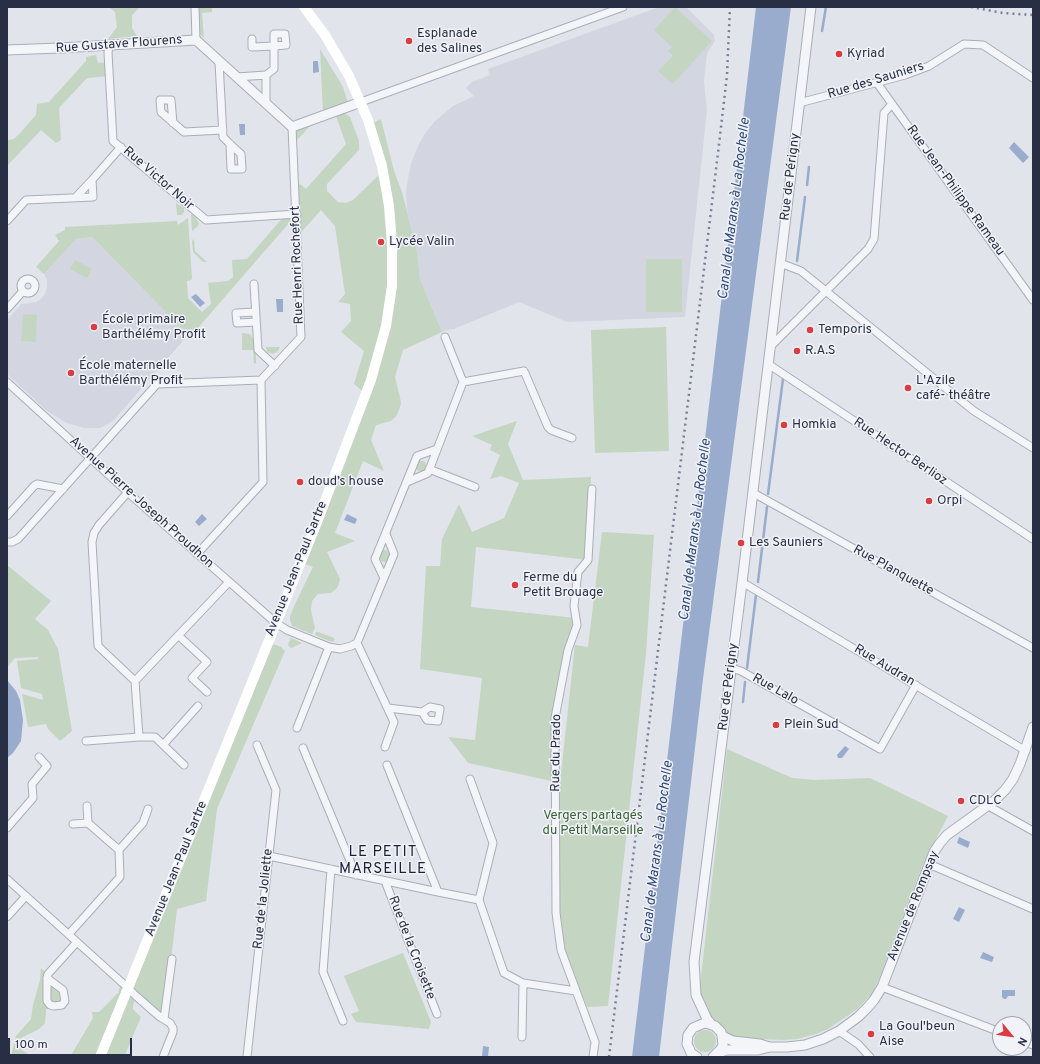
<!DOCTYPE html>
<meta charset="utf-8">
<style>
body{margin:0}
#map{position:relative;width:1040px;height:1064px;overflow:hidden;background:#e1e4eb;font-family:Overpass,sans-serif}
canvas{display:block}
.frame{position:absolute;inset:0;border:8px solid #282f44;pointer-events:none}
.north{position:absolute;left:992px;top:1016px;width:40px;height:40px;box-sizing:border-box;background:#f1f3f8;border:1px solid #a1a5b0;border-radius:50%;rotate:119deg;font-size:11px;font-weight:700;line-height:16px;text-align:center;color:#282f44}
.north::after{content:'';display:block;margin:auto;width:14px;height:18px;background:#d93d42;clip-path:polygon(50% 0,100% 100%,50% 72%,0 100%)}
.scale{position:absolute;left:8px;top:1038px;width:124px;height:18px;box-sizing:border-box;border:2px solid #282f44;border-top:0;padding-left:5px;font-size:12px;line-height:14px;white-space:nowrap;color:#282f44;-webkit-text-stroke:3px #f1f3f8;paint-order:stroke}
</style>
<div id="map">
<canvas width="1040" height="1064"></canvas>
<div class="frame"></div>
<div class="north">N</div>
<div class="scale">100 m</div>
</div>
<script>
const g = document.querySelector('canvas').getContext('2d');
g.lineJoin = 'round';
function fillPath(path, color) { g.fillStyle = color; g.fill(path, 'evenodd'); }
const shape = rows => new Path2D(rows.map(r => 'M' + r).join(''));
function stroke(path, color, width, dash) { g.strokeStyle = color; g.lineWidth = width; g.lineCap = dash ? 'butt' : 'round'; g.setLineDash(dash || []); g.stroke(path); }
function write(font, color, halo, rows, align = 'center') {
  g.font = font + ' Overpass,sans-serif'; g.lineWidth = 3; g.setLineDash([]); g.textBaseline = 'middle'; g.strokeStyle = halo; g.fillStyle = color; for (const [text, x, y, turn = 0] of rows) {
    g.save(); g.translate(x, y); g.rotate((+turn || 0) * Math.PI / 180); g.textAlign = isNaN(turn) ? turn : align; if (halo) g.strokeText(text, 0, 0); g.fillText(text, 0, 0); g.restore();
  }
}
const built = shape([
 [659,7,686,7,714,35,715,41,707,53,704,81,707,110,685,317,567,322,519,302,454,329,447,330,442,332,420,279,417,251,407,210,406,190,411,163,419,144,426,132,435,121,453,106,474,96,466,88,472,82,490,75,488,69],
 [92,237,188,335,114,420,101,428,84,428,67,423,47,411,7,374,7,320,22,304,36,302,41,299,45,294,47,287,47,280,44,274,76,239]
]);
const green = shape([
 [109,7,140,7,132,15,132,28,137,36,108,39,117,27,115,12],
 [198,7,212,7,212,12,202,13,204,38,199,33],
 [675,7,712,41,673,84,658,71,673,56,668,51,672,47,654,30],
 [320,49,343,87,349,106,323,113],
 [96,55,98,63,108,62,109,76,87,78,59,108,61,140,56,143,41,130,7,166,7,140,14,139,20,133,36,115,37,104,49,102,86,61,86,57],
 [344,113,350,117,359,141,359,150,327,184,327,191,338,202,346,203,353,200,383,171,371,124,381,119,394,171,402,192,417,251,420,279,442,332,403,350,395,377,400,397,401,404,397,415,391,421,376,425,371,440,384,471,363,461,335,533,355,541,327,552,340,579,339,583,337,588,331,593,318,594,312,601,311,610,315,628,312,634,292,626,290,620,290,616,296,602,313,567,300,562,366,394,354,384,364,351,341,332,351,321,350,304,338,302,345,294,335,226,321,210,297,237,296,215,190,337,92,237,76,239,44,274,36,267,59,241,55,235,65,230,65,227,177,221,178,225,188,218,192,278,191,280,187,281,188,298,202,312,211,304,208,283,228,281,233,277,232,260,247,259,285,215,296,214,295,190,300,184,306,189,346,144,336,116],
 [312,124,295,142,297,130],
 [176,203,184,208,184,212,182,215,177,215],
 [191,214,195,216,199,224,197,227,192,231],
 [194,239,195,251,207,262,203,262,193,252,192,241],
 [646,259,682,259,682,312,646,312],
 [75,260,92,269,87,278,70,269],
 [23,314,37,315,36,342,21,341],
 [666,327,669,451,595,453,591,330],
 [242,333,250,334,253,339,256,339,256,363,254,364,253,350,242,350],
 [266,347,280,347,278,351,273,354,267,352],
 [517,421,508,444,523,480,591,477,588,560,476,547,471,607,576,618,555,718,556,782,468,763,448,737,475,740,482,678,420,669,426,566,440,566,442,539,459,504,472,532,504,518,519,483,501,476,490,479,500,455,490,450,492,445,472,436],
 '415.5 466a5.5 5.5 0 1 1 11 0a5.5 5.5 0 1 1-11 0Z',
 [602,532,654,535,646,653,608,1006,587,1007,565,949,560,913,560,783,575,645,588,647],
 '379 556a6 6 0 1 1 12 0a6 6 0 1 1-12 0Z',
 [7,565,51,601,35,619,48,630,58,649,72,731,60,741,48,729,46,724,28,727,22,694,43,700,42,694,21,688,17,661,38,659,39,666,38,657,15,658,7,667],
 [316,632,318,632,334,638,335,640,332,642,317,636,315,634],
 [291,638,302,643,291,648,288,645],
 [273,644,281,647,285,651,217,809,206,901,177,909,164,1019,136,997,133,1005,133,1009,141,1017,124,1057,70,1057,93,1018,92,1012,99,1012,118,993,121,984,128,988,211,786],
 [727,749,792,778,815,780,870,778,948,816,923,864,880,977,871,995,856,1010,828,1029,816,1034,797,1039,785,1040,735,1038,730,1036,721,1025,711,1019,700,995,700,985],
 [403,953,431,1022,429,1029,356,1022,351,1014,359,1011,344,976],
 [41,968,63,990,62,1005,47,1001,45,1023,39,1029,19,1039,22,1045,22,1050,33,1057,11,1057,16,1036,31,1019,33,1005,40,980],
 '694 1041a11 11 0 1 1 22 0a11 11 0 1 1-22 0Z'
]);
const water = shape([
 [756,7,791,7,703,679,659,1057,632,1057],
 [313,61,318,61,319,72,313,73],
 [239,124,245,124,245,135,240,135],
 [1014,142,1029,157,1023,163,1009,148],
 [196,294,205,303,200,307,191,297],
 [276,299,283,299,283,312,277,312],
 [202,514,207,519,199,526,195,522],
 [347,514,357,519,355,524,344,520],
 [7,680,16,691,20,700,23,720,21,741,13,753,7,758],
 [845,746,849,749,842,758,838,758,837,755],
 [959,837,970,842,968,848,957,843],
 [959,907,965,910,959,922,953,919],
 [983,952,994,957,992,962,980,958],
 [1002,990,1015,990,1015,996,1008,996,1006,999,1004,999,1002,997],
 [483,1046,489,1047,488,1057,482,1057]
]);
const stream = shape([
 [822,31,826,7],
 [807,185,809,167],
 [797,261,805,197],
 [768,494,783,379],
 [758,582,767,507],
 [747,668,756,595],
 [743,702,745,682]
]);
const minor = shape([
 [195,7,196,40],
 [274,34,285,34,286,45,274,46,274,34],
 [252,39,252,47,274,46,274,69,266,75,266,103],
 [109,45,108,53,113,141,206,220,297,214],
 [219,62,223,137,230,144,241,154,242,169,231,169,230,144],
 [237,77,266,75],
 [877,83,1033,300],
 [361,102,623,7],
 [799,103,905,75,929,66,964,44,983,45,1033,78],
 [173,123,171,100,160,100,161,112,184,132,223,130],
 [76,197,92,180],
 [7,221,26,200,93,197,92,180,121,147],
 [780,263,801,271,974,411,1033,448],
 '21 286a7 7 0 1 1 14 0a7 7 0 1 1-14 0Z',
 [254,284,258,350,275,366],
 [7,309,23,291],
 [255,312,236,313,237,323,256,322],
 [445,337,463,382],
 [770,347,868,249,874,239,884,113,892,104],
 [768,364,1033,539],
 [7,382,133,497,276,623,287,630,329,647,340,649,351,646,357,643,394,554,386,534],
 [429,469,475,487],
 [407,482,428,473,463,382,524,371,548,427,551,430,572,438],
 [592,489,588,560,578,572,574,606,577,625,568,650,555,718,556,913,561,950,595,1042,593,1057],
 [128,492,99,525,94,533,92,542,98,646,135,681],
 [752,494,757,495,1033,648],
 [7,516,34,486,37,484,63,489],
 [7,542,12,542,18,539,157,384,261,380],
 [197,554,263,482,261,380,301,337,292,127],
 [384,578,375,559,417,456,437,449],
 [742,583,747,585,1026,751],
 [179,636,207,662,192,678,207,692],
 [357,643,394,722,385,747],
 [731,668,741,671,880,749,916,685],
 [388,708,422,712,430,707,440,709,438,721,427,720,422,712],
 [297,728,329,647],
 [86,741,139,737],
 [163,745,198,706],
 [303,748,356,875],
 [184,765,155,737,139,737,135,681,229,582],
 [387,765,438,892],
 [470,779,493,843,479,900],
 [989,804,992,808,1033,831],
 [87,806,88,823],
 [73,824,88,823,119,850],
 [7,828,33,798,32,784,47,766,39,757],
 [269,856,438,892,479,900,504,973,523,983,576,991],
 [929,864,1033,909],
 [331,869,323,972,343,1021],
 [7,879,128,988,136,996,160,1017,170,1023,173,1028,173,1032,163,1057],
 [385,881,437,1014],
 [7,917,26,896],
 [69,934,120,877,119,850,143,823,148,809],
 [47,978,63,990,65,1001,62,1005,54,1006,50,1005,47,1001,47,978,48,974,77,942],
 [882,987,1000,1032],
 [164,1019,172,959],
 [839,1031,858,1044,870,1057],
 [522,1037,523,983],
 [1024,1042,1033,1045],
 [247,1057,276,790,257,745]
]);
const tertiary = shape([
 [7,50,60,48,196,40,292,127,361,102],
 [711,1024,707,1019,696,995,694,962,742,583,811,7],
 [722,1036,733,1041,760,1044,769,1047],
 [719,1053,726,1050,758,1050,770,1047,787,1047,805,1045,823,1039,839,1031,858,1017,868,1007,874,1000,882,987,934,852,940,843,947,835,994,801,1005,790,1013,779,1020,764,1033,727],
 [697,1057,691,1053,689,1048,687,1044,688,1035,693,1028,702,1024,706,1023,715,1026,721,1032,722,1036,723,1045,721,1049,713,1057]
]);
const secondary = shape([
 [100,1057,317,522,371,380,386,326,392,286,392,244,389,206,382,166,368,120,349,76,325,35,304,7]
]);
const rail = shape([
 [971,7,1003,13,1033,15],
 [609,1057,718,153,727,75,730,7]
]);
const markers = [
 [409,41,4,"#d93d42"],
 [839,54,4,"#d93d42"],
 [381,242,4,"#d93d42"],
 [94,327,4,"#d93d42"],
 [810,330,4,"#d93d42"],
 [797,351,4,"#d93d42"],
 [71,373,4,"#d93d42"],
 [908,388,4,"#d93d42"],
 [784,425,4,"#d93d42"],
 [300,482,4,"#d93d42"],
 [929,501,4,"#d93d42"],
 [741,543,4,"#d93d42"],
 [515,585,4,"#d93d42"],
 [776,725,4,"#d93d42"],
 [961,801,4,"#d93d42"],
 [871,1034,4,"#d93d42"]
];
const poiNames = [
 ["Esplanade",417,34],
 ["des Salines",417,49],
 ["Kyriad",847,54],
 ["Lycée Valin",389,242],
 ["École primaire",102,320],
 ["Barthélémy Profit",102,335],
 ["Temporis",818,330],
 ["R.A.S",805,351],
 ["École maternelle",79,366],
 ["Barthélémy Profit",79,381],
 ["L'Azile",916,381],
 ["café- théâtre",916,396],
 ["Homkia",792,425],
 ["doud’s house",308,482],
 ["Orpi",937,501],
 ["Les Sauniers",749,543],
 ["Ferme du",523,578],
 ["Petit Brouage",523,593],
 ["Plein Sud",784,725],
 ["CDLC",969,801],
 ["La Goul'beun",879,1027],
 ["Aise",879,1042]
];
const streetNames = [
 ["Rue Gustave Flourens",119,45,-4],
 ["Rue des Sauniers",876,81,-17],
 ["Rue de Périgny",791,177,-83],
 ["Rue Victor Noir",158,179,41],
 ["Rue Jean-Philippe Rameau",955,191,54],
 ["Rue Henri Rochefort",298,265,-92],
 ["Rue Hector Berlioz",900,452,34],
 ["Avenue Pierre-Joseph Proudhon",141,503,42],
 ["Avenue Jean-Paul Sartre",297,569,-68],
 ["Rue Planquette",893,571,29],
 ["Rue Audran",884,666,31],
 ["Rue de Périgny",729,687,-83],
 ["Rue Lalo",775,690,29],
 ["Rue du Prado",557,753,-89],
 ["Avenue Jean-Paul Sartre",177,869,-68],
 ["Rue de la Joliette",264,899,-84],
 ["Avenue de Rompsay",914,906,-68],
 ["Rue de la Croisette",411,948,69]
];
const parkNames = [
 ["Vergers partagés",593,816],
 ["du Petit Marseille",593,831]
];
const waterNames = [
 ["Canal de Marans à La Rochelle",735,209,-83],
 ["Canal de Marans à La Rochelle",696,530,-83],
 ["Canal de Marans à La Rochelle",658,852,-83]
];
const quarterNames = [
 ["LE PETIT",383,853],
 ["MARSEILLE",383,870]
];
fillPath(built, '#d3d6e0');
fillPath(green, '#c4d5c1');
fillPath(water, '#99accd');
stroke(stream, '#99accd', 2.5);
stroke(minor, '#aaaeb9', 9);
stroke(tertiary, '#aaaeb9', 11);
stroke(minor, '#f4f5f9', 7);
stroke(tertiary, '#f4f5f9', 9);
stroke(secondary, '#fff', 10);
stroke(rail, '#798096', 2.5, [2, 4]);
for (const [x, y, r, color] of markers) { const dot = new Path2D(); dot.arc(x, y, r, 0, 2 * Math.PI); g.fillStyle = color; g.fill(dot); stroke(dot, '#f1f3f8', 1.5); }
write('13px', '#282f44', '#f1f3f8', poiNames, 'left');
write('13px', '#282f44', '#f1f3f8', streetNames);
write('13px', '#376134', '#f1f3f8', parkNames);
write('italic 14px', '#2e487b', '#f1f3f8', waterNames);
g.letterSpacing = '1px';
write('15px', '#1a2035', '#f1f3f8', quarterNames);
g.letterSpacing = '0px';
</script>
